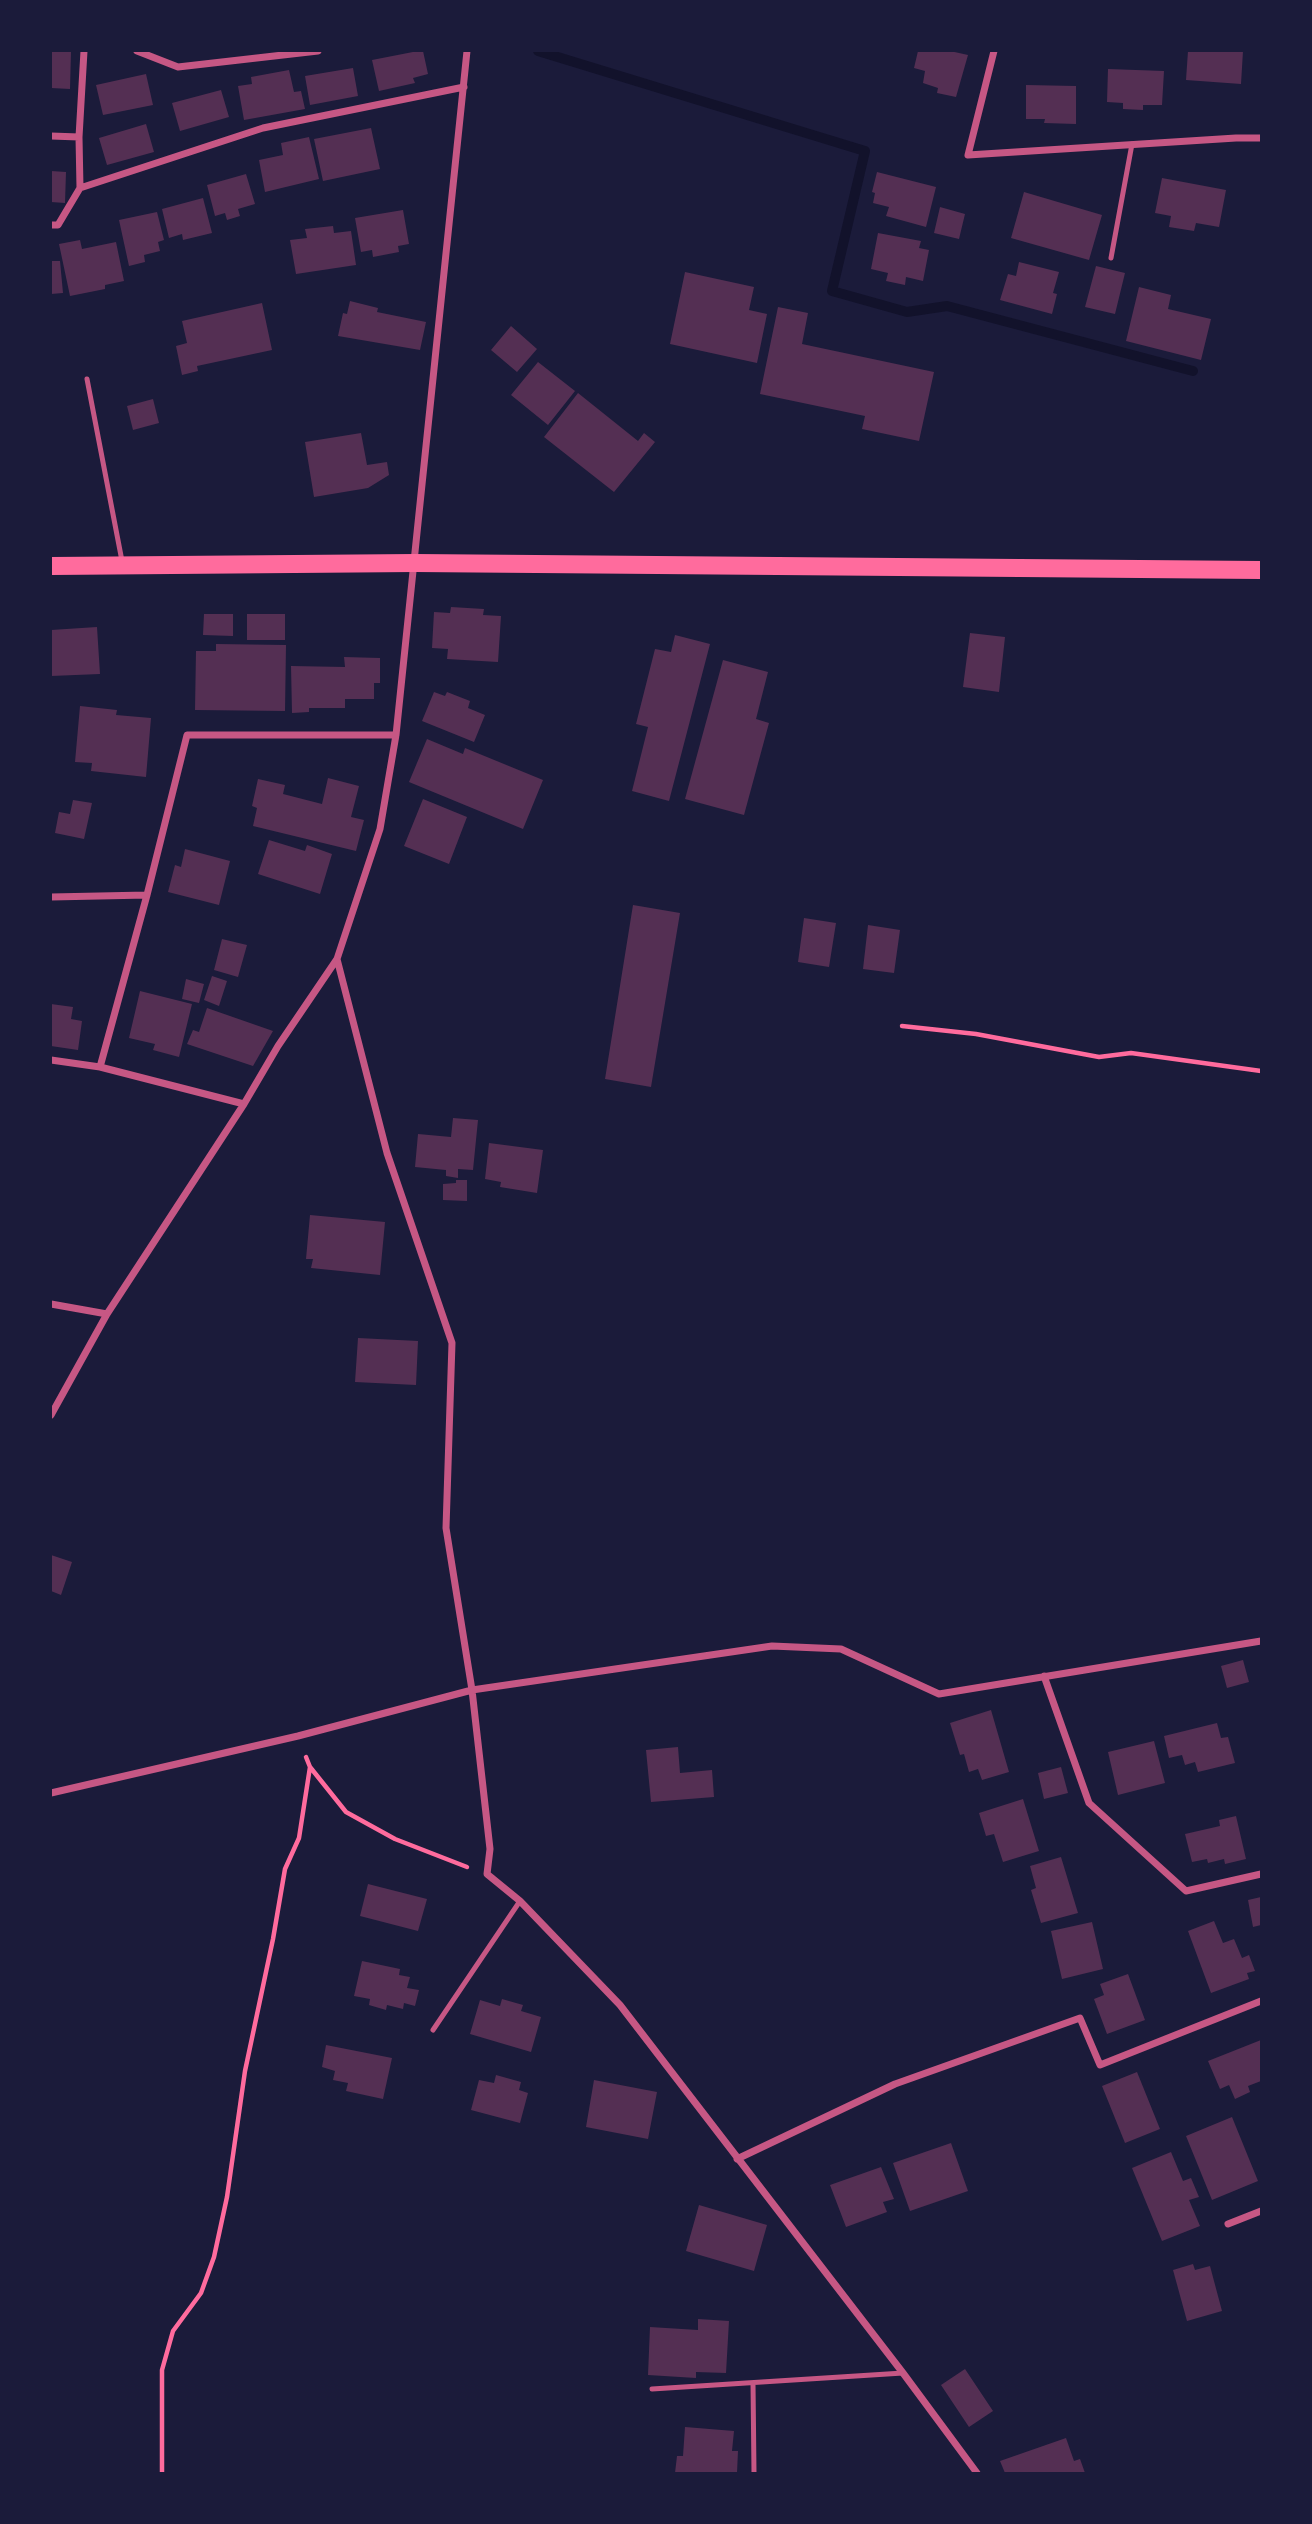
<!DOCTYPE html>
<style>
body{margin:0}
#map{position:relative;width:1312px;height:2524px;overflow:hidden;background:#1b1b3a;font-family:"Nunito Sans",sans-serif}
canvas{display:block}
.frame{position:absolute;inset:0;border:52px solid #1b1b3a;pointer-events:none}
</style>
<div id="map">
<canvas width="1312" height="2524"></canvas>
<div class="frame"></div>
</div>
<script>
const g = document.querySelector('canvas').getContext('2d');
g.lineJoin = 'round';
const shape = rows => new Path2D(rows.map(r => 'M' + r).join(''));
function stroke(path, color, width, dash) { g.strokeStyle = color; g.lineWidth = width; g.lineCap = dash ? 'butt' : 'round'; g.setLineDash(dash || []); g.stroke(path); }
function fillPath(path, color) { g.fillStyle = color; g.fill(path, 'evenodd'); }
const stream = shape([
 [538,51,865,151,832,291,907,312,947,306,1193,371]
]);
const building = shape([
 [51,51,71,51,70,89,51,88],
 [418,51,423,51,428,74,413,78,415,83,379,91,372,60],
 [918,51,950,51,968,55,956,97,937,93,938,88,923,83,925,71,914,68],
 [1188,51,1243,51,1241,84,1186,80],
 [353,68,358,96,310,105,305,76],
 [1108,69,1164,71,1162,105,1143,105,1143,110,1123,109,1123,103,1107,102],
 [289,70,294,92,301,91,305,109,244,120,238,86,252,84,251,77],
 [146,74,153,105,103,115,96,85],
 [1026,85,1076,86,1076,124,1044,123,1045,119,1026,119],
 [221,90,229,117,180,131,172,103],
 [146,124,154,152,107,165,99,138],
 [371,128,380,169,323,181,314,139],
 [309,137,319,179,265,192,259,160,283,155,281,143],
 [51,171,66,172,65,203,51,202],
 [877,172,936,187,926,227,886,216,889,207,873,203,875,193,872,192],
 [246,174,255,204,238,209,240,216,227,220,225,213,215,216,207,185],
 [1162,178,1226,190,1219,227,1196,223,1194,231,1169,227,1171,216,1155,213],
 [1024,192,1102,215,1089,260,1011,238],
 [203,198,212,233,183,240,182,234,169,238,162,209],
 [940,207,965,214,959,239,934,233],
 [403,210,409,244,398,246,399,252,373,257,372,250,361,252,355,218],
 [157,212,164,240,158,242,160,251,144,255,145,262,129,266,119,220],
 [333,226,334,233,351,231,356,265,296,274,290,240,307,238,305,229],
 [878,233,921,241,919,248,929,250,923,281,906,277,905,285,886,281,888,273,871,269],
 [80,240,82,249,116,242,124,281,105,285,105,289,70,296,59,244],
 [51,261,60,261,63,293,51,294],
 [1019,262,1059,272,1053,293,1057,294,1052,314,1000,300,1008,274,1016,276],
 [1096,266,1125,273,1115,314,1085,307],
 [685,272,754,287,749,310,767,314,757,363,670,344],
 [1139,287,1171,295,1168,309,1211,319,1201,360,1126,341],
 [350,301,378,308,377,312,426,322,420,350,338,336,343,313,347,314],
 [262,303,272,350,197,366,198,371,182,375,176,346,187,343,182,321],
 [778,307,808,313,802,344,934,372,919,441,862,429,865,416,760,394],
 [511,326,537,349,517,372,491,350],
 [538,362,575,391,548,425,511,395],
 [578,393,638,441,644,433,655,442,614,492,544,437],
 [153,399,159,423,133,430,127,406],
 [361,433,367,465,387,462,389,475,368,488,314,497,305,442],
 [451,607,484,609,483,615,501,616,498,662,447,659,448,649,432,648,434,612,450,613],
 [204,614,233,614,233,636,203,635],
 [247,614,285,614,285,640,247,640],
 [97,627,100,674,51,676,51,630],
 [970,633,1005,637,999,692,963,687],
 [675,635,710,644,669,801,632,791,648,727,636,724,655,649,671,652],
 [216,644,286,645,285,711,195,710,196,651,216,651],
 [344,657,380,658,380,683,374,683,374,699,345,699,345,708,309,708,309,712,292,713,291,666,345,667],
 [723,660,768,672,756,719,769,723,744,815,685,799],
 [434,692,445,696,447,692,470,701,468,708,485,715,474,742,422,721],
 [80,706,117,710,116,715,151,718,146,777,91,771,92,763,75,762],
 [427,739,463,754,465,748,543,780,523,829,409,782],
 [328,778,359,786,351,817,364,820,356,851,253,826,257,808,252,806,258,779,285,785,283,794,322,804],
 [423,799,467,817,449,864,404,846],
 [73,800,92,803,84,839,55,833,59,812,70,814],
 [269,840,305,851,307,845,332,854,320,894,258,874],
 [185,849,230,861,219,905,168,892,175,865,181,867],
 [633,905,680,913,651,1087,605,1079],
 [804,918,836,923,829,967,798,962],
 [868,925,900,930,894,973,863,969],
 [222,939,247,945,238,977,214,970],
 [212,976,227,981,219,1006,204,1000],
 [186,979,204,984,199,1003,182,999],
 [140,991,192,1004,179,1057,153,1050,155,1044,129,1038],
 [51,1004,73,1007,71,1019,82,1021,78,1050,51,1046],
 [207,1008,273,1031,253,1066,187,1044,193,1030,199,1032],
 [453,1118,478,1120,473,1170,458,1169,458,1178,446,1176,446,1170,415,1167,418,1134,451,1137],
 [489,1143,543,1150,537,1193,500,1187,501,1182,485,1179],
 [456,1180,467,1180,467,1201,443,1200,443,1184,456,1183],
 [310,1215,385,1222,380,1275,311,1268,313,1259,306,1259],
 [358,1338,418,1341,416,1385,355,1382],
 [51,1555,72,1562,61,1595,51,1591],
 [1243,1660,1249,1682,1227,1688,1221,1666],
 [991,1710,1009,1772,982,1780,978,1769,969,1772,964,1754,960,1755,950,1723],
 [1217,1723,1221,1738,1228,1737,1235,1763,1198,1772,1195,1762,1185,1765,1182,1755,1169,1758,1164,1736],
 [1154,1741,1165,1783,1118,1795,1108,1752],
 [678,1747,680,1773,712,1770,714,1797,651,1802,646,1750],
 [1061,1767,1068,1793,1044,1799,1038,1773],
 [1023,1799,1039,1851,1003,1862,994,1834,986,1836,979,1813],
 [1236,1816,1246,1859,1225,1864,1224,1859,1208,1863,1207,1859,1192,1862,1185,1834,1220,1826,1219,1820],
 [1061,1857,1078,1913,1041,1923,1031,1890,1036,1888,1030,1866],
 [368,1884,427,1899,418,1931,360,1916],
 [1261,1897,1261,1925,1253,1927,1248,1900],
 [1214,1921,1223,1943,1234,1939,1242,1958,1249,1955,1255,1971,1247,1973,1249,1979,1211,1993,1188,1931],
 [1092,1922,1103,1969,1062,1979,1051,1931],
 [362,1961,400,1969,399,1975,410,1977,407,1988,419,1990,415,2006,404,2003,403,2009,387,2005,386,2010,369,2005,370,1999,354,1996],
 [1128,1974,1145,2020,1107,2034,1094,1999,1104,1995,1100,1984],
 [502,1999,523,2005,521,2011,541,2017,531,2052,470,2034,480,2000,500,2006],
 [1261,2040,1261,2081,1248,2086,1250,2092,1235,2099,1229,2085,1220,2089,1208,2061],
 [326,2045,392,2058,383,2099,346,2091,348,2083,333,2080,335,2071,322,2067],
 [1137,2072,1160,2129,1125,2143,1102,2086],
 [496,2075,521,2082,519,2090,528,2093,520,2123,471,2110,479,2080,494,2083],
 [594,2080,657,2092,648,2139,586,2127],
 [1232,2117,1258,2181,1212,2200,1186,2136],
 [951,2143,968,2191,910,2211,893,2163],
 [1171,2152,1183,2181,1191,2178,1199,2197,1189,2200,1200,2226,1162,2241,1132,2168],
 [881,2167,894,2199,883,2202,887,2212,846,2227,830,2185],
 [699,2205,767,2225,754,2271,686,2251],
 [1193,2264,1195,2270,1210,2266,1222,2311,1187,2321,1173,2270],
 [698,2319,729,2321,726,2373,696,2372,696,2378,648,2375,650,2327,698,2330],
 [965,2369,993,2411,969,2427,941,2385],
 [685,2427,734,2431,732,2451,738,2451,737,2473,675,2473,677,2456,683,2456],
 [1066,2438,1074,2461,1080,2459,1085,2473,1005,2473,1000,2461]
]);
const path = shape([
 [902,1026,976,1034,1099,1057,1131,1053,1261,1071],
 [306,1757,310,1767,346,1812,395,1839,467,1867],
 [162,2473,162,2370,173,2331,201,2293,214,2257,227,2197,245,2071,273,1939,285,1869,299,1838,310,1767]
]);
const service = shape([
 [1111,258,1132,144],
 [87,379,122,561],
 [433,2030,520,1901],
 [753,2383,754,2473],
 [652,2389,903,2373]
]);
const minor = shape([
 [137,51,178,67,318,51],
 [467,51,396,735,380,829,337,959,387,1153,452,1343,446,1528,472,1690,490,1849,487,1874,520,1901,620,2005,903,2373,977,2473],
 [994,51,968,155,1236,138,1261,138],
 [51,136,79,137],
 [80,188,263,128,464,87],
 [51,225,58,225,80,188,79,137,84,51],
 [51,897,147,895],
 [51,1060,100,1067,244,1104],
 [100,1067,147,895,187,735,396,735],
 [51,1304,107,1314],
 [51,1415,107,1314,244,1104,278,1046,337,959],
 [1044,1676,1089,1803,1186,1891,1261,1874],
 [51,1793,298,1736,472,1690,772,1646,841,1649,939,1694,1261,1641],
 [737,2159,895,2084,1080,2018,1100,2065,1261,2001],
 [1228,2224,1261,2211]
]);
const primary = shape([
 [51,566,415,563,1261,570]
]);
stroke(stream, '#12122b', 10);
fillPath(building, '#542f53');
stroke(path, '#ff6b9d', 4.5);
stroke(service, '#c65784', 5);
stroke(minor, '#c65784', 7);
stroke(primary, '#ff6b9d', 18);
</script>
